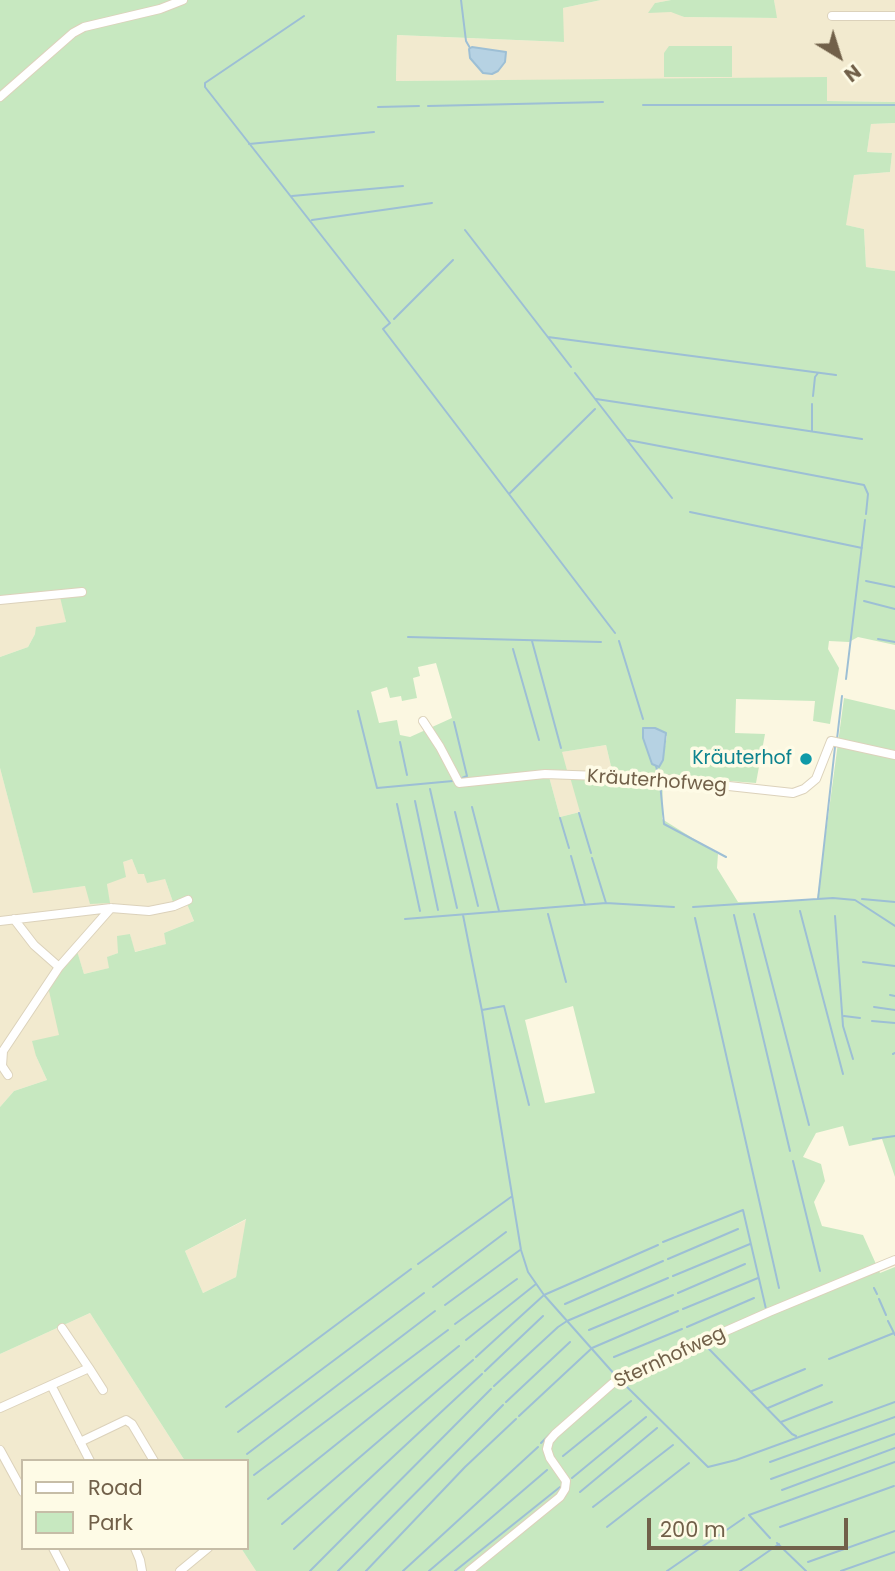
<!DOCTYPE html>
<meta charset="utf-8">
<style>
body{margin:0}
#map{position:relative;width:895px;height:1571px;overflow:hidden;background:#fbf7e1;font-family:Poppins,sans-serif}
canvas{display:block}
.legend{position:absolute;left:21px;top:1459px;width:228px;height:91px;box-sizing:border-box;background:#fefbe6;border:2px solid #c6bda7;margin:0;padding:9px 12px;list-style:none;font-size:21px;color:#716049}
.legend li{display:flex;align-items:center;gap:14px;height:35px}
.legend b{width:35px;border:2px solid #c6bda7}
.north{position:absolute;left:804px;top:21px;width:70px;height:70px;-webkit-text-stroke:5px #fefbe6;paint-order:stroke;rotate:142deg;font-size:19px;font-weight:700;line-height:28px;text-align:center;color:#716049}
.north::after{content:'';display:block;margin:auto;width:24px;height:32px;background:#716049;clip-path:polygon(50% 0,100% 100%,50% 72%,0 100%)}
.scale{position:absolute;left:647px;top:1518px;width:201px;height:32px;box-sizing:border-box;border:4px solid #716049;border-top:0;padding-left:9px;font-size:21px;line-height:24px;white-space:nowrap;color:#716049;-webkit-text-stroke:5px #fefbe6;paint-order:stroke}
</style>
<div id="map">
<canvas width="895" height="1571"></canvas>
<ul class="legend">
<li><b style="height:9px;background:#fff"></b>Road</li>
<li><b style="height:19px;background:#c7e8c0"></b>Park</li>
</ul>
<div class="north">N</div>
<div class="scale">200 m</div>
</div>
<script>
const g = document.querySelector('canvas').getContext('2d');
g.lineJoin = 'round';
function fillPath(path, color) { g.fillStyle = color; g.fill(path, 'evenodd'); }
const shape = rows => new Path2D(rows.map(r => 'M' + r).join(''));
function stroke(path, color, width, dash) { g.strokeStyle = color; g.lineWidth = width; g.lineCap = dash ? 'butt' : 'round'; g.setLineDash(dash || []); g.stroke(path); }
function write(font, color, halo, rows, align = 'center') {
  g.font = font + ' Poppins,sans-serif'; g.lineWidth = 7; g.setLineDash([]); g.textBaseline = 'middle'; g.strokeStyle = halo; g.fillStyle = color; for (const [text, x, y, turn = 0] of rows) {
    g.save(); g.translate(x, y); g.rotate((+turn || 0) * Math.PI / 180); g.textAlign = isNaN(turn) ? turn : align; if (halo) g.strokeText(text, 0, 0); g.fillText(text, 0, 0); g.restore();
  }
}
const residential = shape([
 [601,0,671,0,655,3,684,17,776,18,774,0,895,0,895,102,826,101,827,78,396,81,397,35,563,42,563,8],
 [895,123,895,271,866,267,864,229,845,225,854,175,890,172,892,153,867,152,871,124],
 [61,597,66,622,35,634,28,647,0,657,0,601],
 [606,745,614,779,580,812,560,817,548,773,562,752],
 [0,768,33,892,85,886,109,903,107,884,123,862,132,859,138,873,165,879,174,905,187,904,194,921,164,933,167,944,134,952,130,934,118,953,108,957,110,968,84,974,77,952,50,984,60,1035,36,1056,47,1080,14,1091,0,1107],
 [247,1219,236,1277,203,1293,185,1251],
 [90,1313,185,1461,23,1461,23,1548,241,1548,256,1571,0,1571,0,1354]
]);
const green = shape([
 [0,0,601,0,563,8,564,42,397,35,396,81,827,77,827,101,895,102,895,123,871,124,867,152,892,153,890,172,854,175,846,225,864,229,866,267,895,271,895,645,858,637,849,642,829,641,828,649,839,668,830,724,813,721,815,701,736,699,735,733,765,734,756,783,663,776,662,819,718,854,717,868,738,902,817,900,844,698,895,710,895,1177,882,1139,849,1146,843,1126,816,1133,803,1157,821,1164,825,1181,814,1202,822,1226,863,1235,880,1273,895,1267,895,1571,256,1571,241,1548,247,1548,247,1461,185,1461,90,1313,0,1354,0,1107,14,1091,47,1080,36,1056,32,1041,59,1035,49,991,50,984,77,951,84,974,109,968,107,957,118,953,117,936,130,934,135,952,166,944,164,933,194,921,187,904,174,905,165,879,147,883,144,874,138,874,132,859,123,862,126,877,107,884,110,903,90,904,85,886,33,893,0,768,0,657,28,647,35,634,36,627,66,622,60,597,0,601],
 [436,663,452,718,410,737,400,735,397,720,379,723,371,692,387,687,390,698,401,696,402,701,417,698,413,678,420,676,418,667],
 [646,727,667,736,662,763,648,752,643,738,643,728],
 [606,745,614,779,570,777,580,812,560,817,548,773,568,774,562,752],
 [573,1006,595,1093,545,1103,525,1020],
 [246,1219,236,1277,203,1293,185,1251],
 [671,0,774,0,777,18,684,17,671,12,648,13,655,3],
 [669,46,732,46,732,77,664,77,664,53]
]);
const water = shape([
 [472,47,506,52,505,62,498,71,492,74,483,73,470,58,469,49,472,47],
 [643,728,655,728,666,733,663,760,659,767,652,764,643,738,643,728]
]);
const stream = shape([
 [461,0,466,41,470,48],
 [304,16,205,83,205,87,390,323,383,329,615,633],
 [643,105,895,105],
 [428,106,603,102],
 [378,107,419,106],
 [249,144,374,132],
 [292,196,403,186],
 [312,220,432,203],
 [465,230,571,367],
 [394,319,453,260],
 [548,337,836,375],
 [575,373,672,498],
 [813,396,815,377,818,373],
 [596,399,862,439],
 [812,431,812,404],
 [628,440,864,485,868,494,866,514],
 [509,494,595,409],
 [690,512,862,548],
 [866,581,895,587],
 [864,601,895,609],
 [408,637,601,642],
 [878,639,895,642],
 [532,641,561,748],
 [619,641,643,719],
 [513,649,539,740],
 [846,679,865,520],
 [358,711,377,788,453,781],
 [454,722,467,776,462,778],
 [837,739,842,696],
 [400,742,407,775],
 [656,766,658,774],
 [660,783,664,824,726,857],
 [430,789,457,908],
 [415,801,438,910],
 [397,804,420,911],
 [472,807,499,911],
 [455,812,478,906],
 [579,813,591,853],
 [560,818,569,848],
 [571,856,585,905],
 [592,858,606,903],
 [818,899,835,747],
 [862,899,895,902],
 [693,907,833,898,855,900,895,926],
 [800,911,843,1074],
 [548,914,566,982],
 [754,914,809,1125],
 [463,915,482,1011,521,1250,528,1272,544,1295,616,1376],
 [734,915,790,1151],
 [835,916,843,1026,853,1059],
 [695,918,779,1288],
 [405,919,606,903,674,907],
 [863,962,895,966],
 [890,995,895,996],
 [874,1007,895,1010],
 [482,1010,504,1006,529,1105],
 [844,1016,860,1018],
 [872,1021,895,1023],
 [893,1054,895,1053],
 [873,1139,895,1136],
 [793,1161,820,1271],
 [663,1242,743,1210,766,1309],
 [668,1259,738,1229],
 [418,1264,511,1197],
 [673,1276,750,1244],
 [433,1287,506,1232],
 [874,1288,877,1294],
 [678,1293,745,1264],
 [879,1299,886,1315],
 [565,1304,663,1261],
 [445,1305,520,1250],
 [683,1309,758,1278],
 [888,1321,895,1335],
 [455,1324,517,1279],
 [687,1327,754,1298],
 [589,1330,673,1295],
 [466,1340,536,1284],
 [708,1348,792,1434,796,1436],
 [476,1357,544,1295,658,1245],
 [614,1357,682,1329],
 [829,1359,894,1333],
 [485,1371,543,1316],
 [618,1375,654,1359],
 [620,1383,622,1382,708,1467,736,1460,895,1402],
 [494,1386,558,1327,567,1321,668,1278],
 [752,1391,805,1369],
 [506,1402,570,1342],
 [226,1407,411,1269],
 [768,1408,822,1385],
 [519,1416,592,1348,678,1311],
 [781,1422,832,1402],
 [238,1432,424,1293],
 [541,1443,550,1434],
 [247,1454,435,1311],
 [563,1456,631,1401],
 [770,1462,895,1417],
 [254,1475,448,1330],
 [572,1478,646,1417],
 [771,1479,895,1434],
 [782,1490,895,1448],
 [580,1492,657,1428],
 [268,1499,459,1346],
 [593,1507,673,1445],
 [282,1524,473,1360],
 [607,1527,689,1463],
 [780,1527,894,1486],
 [770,1538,749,1515,895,1462],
 [777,1543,806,1571],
 [294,1549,482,1374],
 [808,1562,895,1531],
 [310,1571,491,1389],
 [338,1571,503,1405],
 [366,1571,465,1467,516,1419],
 [403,1571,538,1447],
 [429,1571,547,1470],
 [455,1571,560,1487],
 [667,1571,744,1518],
 [740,1571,779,1544],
 [841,1571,895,1552]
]);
const minor = shape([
 [832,16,895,16],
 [0,97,73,33,84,27,160,9,183,0],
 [0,600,82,592],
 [423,721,440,747,459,783,545,774,655,778,793,793,804,789,816,779,831,741,895,755],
 [14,919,34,945,59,967],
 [0,921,111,908,149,911,174,906,188,900],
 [8,1075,2,1066,3,1051,59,967,111,908],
 [89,1368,103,1390],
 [51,1385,90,1461],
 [0,1408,89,1368,62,1328],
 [80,1442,126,1420,132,1424,154,1461],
 [0,1450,23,1492],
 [53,1548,65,1571],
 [135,1548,140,1560,142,1571],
 [180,1571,208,1548],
 [469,1571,560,1497,565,1489,566,1481,550,1458,547,1449,549,1441,555,1434,613,1383,624,1376,769,1312,895,1260]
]);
const markers = [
 [806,759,7,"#0f9aa8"]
];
const cultureNames = [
 ["Kräuterhof",792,759]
];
const streetNames = [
 ["Kräuterhofweg",657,782,4],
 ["Sternhofweg",670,1358,-25]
];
fillPath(residential, '#f2eacf');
fillPath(green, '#c7e8c0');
fillPath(water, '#b6d2e3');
stroke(water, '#9dbfd5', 2);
stroke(stream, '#9dbfd5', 2);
stroke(minor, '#dcd2bb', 10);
stroke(minor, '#fff', 8);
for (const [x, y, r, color] of markers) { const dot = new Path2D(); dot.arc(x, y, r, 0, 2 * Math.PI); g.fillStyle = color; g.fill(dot); stroke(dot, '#fefbe6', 2.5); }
write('19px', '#0d838f', '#fefbe6', cultureNames, 'right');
write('19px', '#716049', '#fefbe6', streetNames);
</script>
